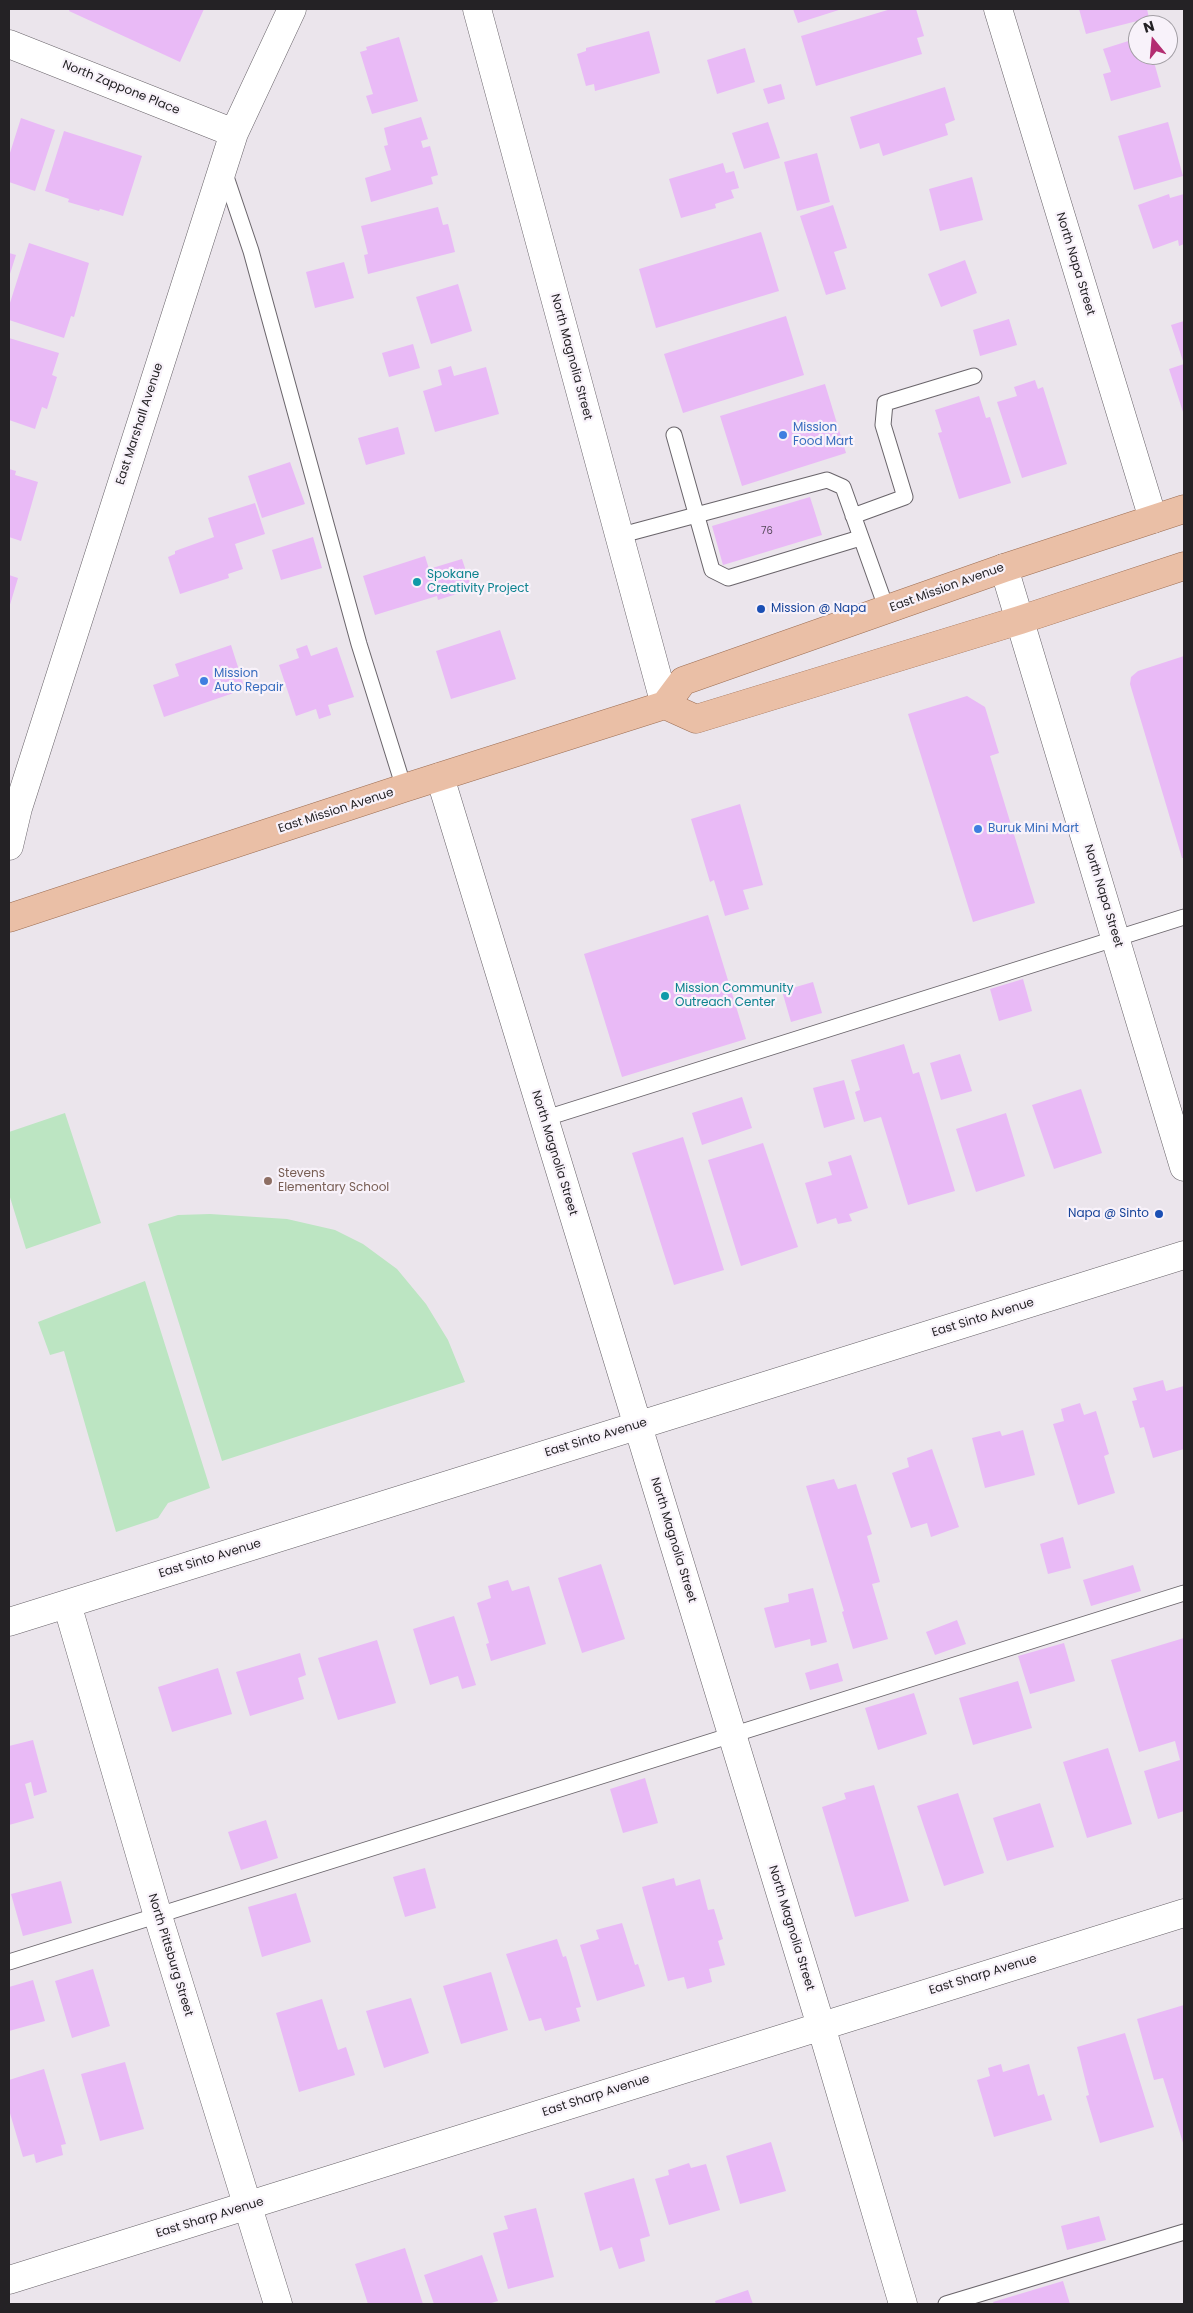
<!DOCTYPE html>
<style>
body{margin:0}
#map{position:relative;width:1193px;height:2313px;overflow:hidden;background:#ebe5ec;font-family:Poppins,sans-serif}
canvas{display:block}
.frame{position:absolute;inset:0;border:10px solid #242225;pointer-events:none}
.north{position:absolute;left:1128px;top:15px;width:50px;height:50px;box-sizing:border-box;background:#f8f2fa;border:1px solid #a39fa5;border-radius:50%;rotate:343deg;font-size:14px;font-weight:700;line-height:20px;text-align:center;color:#242225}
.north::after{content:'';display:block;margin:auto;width:18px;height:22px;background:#b32d71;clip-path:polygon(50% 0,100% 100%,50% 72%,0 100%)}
</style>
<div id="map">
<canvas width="1193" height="2313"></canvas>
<div class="frame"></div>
<div class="north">N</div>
</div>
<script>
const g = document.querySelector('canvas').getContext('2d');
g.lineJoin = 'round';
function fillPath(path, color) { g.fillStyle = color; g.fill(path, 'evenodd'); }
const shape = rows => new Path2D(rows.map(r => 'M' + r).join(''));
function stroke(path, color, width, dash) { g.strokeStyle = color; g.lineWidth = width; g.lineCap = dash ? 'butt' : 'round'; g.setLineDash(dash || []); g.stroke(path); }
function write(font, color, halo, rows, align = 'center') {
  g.font = font + ' Poppins,sans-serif'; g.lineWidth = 4.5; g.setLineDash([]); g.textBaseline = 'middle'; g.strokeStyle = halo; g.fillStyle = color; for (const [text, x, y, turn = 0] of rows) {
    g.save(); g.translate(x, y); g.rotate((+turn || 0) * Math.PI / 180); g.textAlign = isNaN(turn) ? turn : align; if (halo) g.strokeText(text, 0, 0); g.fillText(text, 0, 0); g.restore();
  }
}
const green = shape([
 [65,1113,101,1223,26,1249,9,1194,9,1132],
 [210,1214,287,1219,335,1230,363,1244,397,1269,426,1304,448,1340,465,1382,222,1461,148,1224,178,1215],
 [145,1281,210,1488,168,1503,158,1518,116,1532,64,1351,50,1355,38,1322]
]);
const building = shape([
 [70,9,204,9,180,62,69,11],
 [793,9,842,9,798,23],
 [891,9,916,9,924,36,917,38,922,54,816,86,801,36],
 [1079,9,1147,9,1149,18,1086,34],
 [649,31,660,73,595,91,594,84,586,86,577,54,586,51,586,48],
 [399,37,418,101,372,114,366,96,373,94,360,52,367,50,366,47],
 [1138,38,1138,55,1152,55,1161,87,1111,101,1103,74,1111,72,1103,49],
 [745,48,755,82,717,94,707,60],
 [781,84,785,99,768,104,763,89],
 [945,87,955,120,945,124,948,135,883,156,879,143,860,149,850,117],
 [421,117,428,139,421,141,423,148,430,146,438,175,431,177,433,184,371,202,365,178,391,170,384,146,388,145,384,128],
 [21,118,55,130,35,191,9,182,9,156],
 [768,122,780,158,744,169,732,133],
 [1168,122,1183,176,1134,190,1118,136],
 [64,131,142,156,123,216,100,209,99,211,68,202,69,199,45,191],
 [817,153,830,202,797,211,784,162],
 [723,163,726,173,734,171,739,188,731,190,734,198,715,204,716,208,681,218,669,179],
 [972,177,983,220,940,231,929,189],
 [1169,194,1170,198,1184,194,1184,244,1179,246,1178,240,1153,249,1138,205],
 [833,205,847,248,834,252,846,289,826,295,800,216],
 [438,207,443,225,448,224,455,252,368,274,364,255,368,254,361,226],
 [761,232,779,291,656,328,639,269],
 [29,243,89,263,74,317,71,316,64,338,9,320,9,306],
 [9,253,16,255,9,277],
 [965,260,977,293,941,307,928,274],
 [344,262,354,298,315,308,306,272],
 [458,284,472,331,431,344,416,297],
 [786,316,804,375,683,413,664,354],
 [1009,319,1017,345,980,356,973,330],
 [1184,321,1184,364,1171,325],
 [9,338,59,353,52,375,57,377,47,409,42,407,35,429,9,420],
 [413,344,420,368,389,377,382,353],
 [1184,364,1184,415,1169,369],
 [451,366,454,376,486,367,499,414,435,432,423,391,442,385,438,370],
 [1035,380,1038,389,1043,387,1067,464,1022,478,997,402,1017,396,1014,387],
 [825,384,846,453,742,486,720,416],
 [979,396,986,418,990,417,1011,483,959,499,938,433,942,432,935,410],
 [398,427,405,454,366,465,358,438],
 [290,462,305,504,262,518,248,476],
 [9,469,16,471,15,475,38,482,21,541,9,537],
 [810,497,822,535,723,565,712,526],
 [255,503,265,534,235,544,243,569,228,574,229,578,180,594,168,557,175,554,175,551,214,537,208,518],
 [313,537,322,568,281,580,272,550],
 [425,556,429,569,462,559,472,589,438,600,437,596,375,615,363,576],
 [9,575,18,578,9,608],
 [500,630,516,679,451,699,436,651],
 [231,645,245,689,164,717,153,685,179,676,175,664],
 [307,645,311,656,337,647,354,697,328,705,331,715,319,719,316,709,296,716,279,665,299,658,296,649],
 [1184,656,1184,858,1182,858,1130,684,1131,677,1138,671],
 [967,696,985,707,999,753,990,756,1035,903,973,922,908,714],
 [740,804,763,885,743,890,749,909,725,916,714,880,710,882,691,819],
 [708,915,746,1039,622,1077,584,954],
 [1023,979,1032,1011,999,1021,990,989],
 [813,982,822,1013,791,1022,782,991],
 [904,1044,913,1074,919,1072,955,1191,908,1205,881,1117,864,1122,855,1092,860,1090,851,1060],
 [960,1054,972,1091,941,1100,930,1063],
 [844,1080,855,1119,824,1128,813,1088],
 [1081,1089,1102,1153,1054,1169,1032,1105],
 [742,1097,752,1128,702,1145,692,1113],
 [1006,1113,1025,1176,976,1192,956,1129],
 [683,1137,724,1270,674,1285,632,1153],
 [763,1143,798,1247,741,1266,708,1160],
 [851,1155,868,1208,849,1214,852,1221,838,1224,836,1218,817,1224,805,1183,832,1175,828,1162],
 [1163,1380,1166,1391,1184,1386,1184,1449,1153,1458,1144,1427,1140,1428,1132,1401,1137,1400,1133,1388],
 [1080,1403,1084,1415,1096,1411,1109,1454,1104,1456,1115,1493,1078,1505,1053,1424,1064,1421,1061,1409],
 [1023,1430,1035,1475,985,1488,972,1438,1000,1431,1002,1436],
 [932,1449,959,1527,931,1537,927,1523,911,1528,892,1473,909,1467,907,1458],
 [834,1479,838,1489,856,1484,872,1534,867,1536,880,1582,872,1584,888,1639,853,1649,842,1612,844,1611,806,1486],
 [1063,1537,1071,1568,1048,1574,1040,1544],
 [601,1564,625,1639,582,1653,558,1578],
 [1133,1565,1141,1591,1091,1606,1083,1580],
 [508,1580,512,1591,529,1586,546,1644,491,1661,486,1644,489,1643,477,1603,491,1598,488,1586],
 [813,1588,827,1642,811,1646,810,1639,775,1648,764,1608,789,1602,788,1594],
 [454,1616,476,1685,462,1689,458,1676,430,1685,413,1629],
 [957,1620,966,1644,935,1655,926,1632],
 [1184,1638,1184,1811,1158,1819,1144,1771,1180,1760,1175,1741,1139,1752,1111,1660],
 [377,1640,396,1703,338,1720,318,1658],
 [1064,1643,1075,1681,1030,1694,1018,1656],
 [300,1653,306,1675,298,1678,304,1699,250,1716,236,1672],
 [838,1663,843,1681,810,1690,805,1673],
 [218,1668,232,1714,172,1732,158,1687],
 [1018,1681,1032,1728,973,1745,959,1698],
 [914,1693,927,1734,878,1750,865,1708],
 [33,1740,47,1792,34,1796,31,1782,25,1784,34,1818,9,1825,9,1746],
 [1108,1748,1132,1824,1087,1838,1063,1762],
 [645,1778,658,1823,623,1833,610,1789],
 [874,1785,909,1901,855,1917,822,1807,846,1799,844,1793],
 [958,1793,984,1873,944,1886,917,1806],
 [1040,1803,1054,1847,1007,1861,993,1818],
 [266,1820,278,1858,241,1870,228,1832],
 [425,1868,436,1908,405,1917,393,1877],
 [674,1878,676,1886,700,1879,708,1910,714,1909,723,1939,718,1941,725,1965,709,1969,712,1982,687,1989,684,1977,668,1981,642,1887],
 [61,1881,72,1923,23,1936,11,1894],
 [296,1893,311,1942,262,1957,248,1907],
 [622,1923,635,1965,638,1964,645,1986,597,2001,580,1945,599,1939,596,1930],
 [557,1939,563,1957,566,1956,581,2007,576,2008,580,2021,545,2031,541,2018,529,2021,506,1954],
 [93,1969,110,2026,72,2038,55,1981],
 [491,1972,508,2030,461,2044,443,1986],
 [33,1980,45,2021,9,2031,9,1987],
 [411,1998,429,2053,384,2068,366,2011],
 [322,1999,338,2050,346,2047,355,2075,299,2092,276,2013],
 [1184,2005,1184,2146,1163,2078,1154,2080,1137,2019],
 [1125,2033,1154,2127,1100,2143,1086,2096,1089,2095,1077,2047],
 [125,2062,144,2129,100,2141,81,2074],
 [1001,2064,1003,2072,1029,2064,1038,2096,1044,2094,1052,2120,994,2137,977,2080,990,2076,988,2068],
 [44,2069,66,2144,61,2145,63,2155,36,2163,34,2154,23,2157,9,2110,9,2080],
 [771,2142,786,2191,740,2204,726,2156],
 [689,2163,691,2168,706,2164,720,2210,669,2225,655,2179,669,2175,668,2170],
 [634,2178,650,2236,640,2239,645,2261,619,2269,612,2247,600,2251,584,2193],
 [536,2208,554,2277,508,2289,493,2233,508,2229,504,2216],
 [1099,2216,1106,2240,1067,2250,1061,2226],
 [405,2248,423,2304,368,2304,355,2264],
 [482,2255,498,2301,488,2304,434,2304,424,2275],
 [1063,2281,1070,2304,994,2304,993,2302],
 [748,2290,753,2304,716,2304,715,2301]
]);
const lane = shape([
 [224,171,251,251,359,644,404,788],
 [674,435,712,570,728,578,860,538],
 [853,516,905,497,883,425,885,403,974,376],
 [618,536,827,480,843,487,887,610],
 [543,1119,1184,917],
 [9,1962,1184,1593],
 [946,2304,1184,2232]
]);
const street = shape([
 [477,9,665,705],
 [998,9,1153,519],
 [9,44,234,133],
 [440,777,821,2026,903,2304],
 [9,846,18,808,234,133,292,9],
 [67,1604,158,1916,278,2304],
 [9,1622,1184,1255],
 [9,2280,1184,1913]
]);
const secondary = shape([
 [1004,568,1184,1167]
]);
const primary = shape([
 [665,705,696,719,1020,620,1184,566],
 [9,918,404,788,665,705,683,681,1004,568,1184,509]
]);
const markers = [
 [783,435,5,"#3f7fe0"],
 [417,582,5,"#0f9aa8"],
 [761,609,5,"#1a4fb4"],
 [204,681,5,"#3f7fe0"],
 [978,829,5,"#3f7fe0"],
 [665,996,5,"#0f9aa8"],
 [268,1181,5,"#8d6e63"],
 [1159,1214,5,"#1a4fb4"]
];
const numberNames = [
 ["76",767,531]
];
const streetNames = [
 ["North Zappone Place",121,88,22],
 ["North Napa Street",1075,264,73],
 ["North Magnolia Street",571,357,75],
 ["East Marshall Avenue",140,424,-72],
 ["East Mission Avenue",947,588,-20],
 ["East Mission Avenue",336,811,-18],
 ["North Napa Street",1103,896,73],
 ["North Magnolia Street",554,1153,73],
 ["East Sinto Avenue",983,1318,-17],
 ["East Sinto Avenue",596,1438,-17],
 ["North Magnolia Street",673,1540,73],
 ["East Sinto Avenue",210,1559,-17],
 ["North Magnolia Street",791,1928,73],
 ["North Pittsburg Street",170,1955,73],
 ["East Sharp Avenue",983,1975,-17],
 ["East Sharp Avenue",596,2096,-18],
 ["East Sharp Avenue",210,2218,-17]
];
const shopNames = [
 ["Mission",793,428],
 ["Food Mart",793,442],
 ["Mission",214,674],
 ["Auto Repair",214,688],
 ["Buruk Mini Mart",988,829]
];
const cultureNames = [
 ["Spokane",427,575],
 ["Creativity Project",427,589],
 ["Mission Community",675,989],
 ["Outreach Center",675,1003]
];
const transitNames = [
 ["Mission @ Napa",771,609],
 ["Napa @ Sinto",1149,1214,"right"]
];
const educationNames = [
 ["Stevens",278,1174],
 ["Elementary School",278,1188]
];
fillPath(green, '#bce5c2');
fillPath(building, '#e9baf6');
stroke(lane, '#69646a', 17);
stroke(street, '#69646a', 29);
stroke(secondary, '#69646a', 29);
stroke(primary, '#9c6d52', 29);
stroke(lane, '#fff', 15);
stroke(street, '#fff', 28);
stroke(secondary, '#fff', 28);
stroke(primary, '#eabfa6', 28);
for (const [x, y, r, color] of markers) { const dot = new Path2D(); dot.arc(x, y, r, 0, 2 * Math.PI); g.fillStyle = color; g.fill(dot); stroke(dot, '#f8f2fa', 2); }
write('10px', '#554859', null, numberNames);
write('12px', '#242225', '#f8f2fa', streetNames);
write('12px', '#366cbe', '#f8f2fa', shopNames, 'left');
write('12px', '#0d838f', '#f8f2fa', cultureNames, 'left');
write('12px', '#164399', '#f8f2fa', transitNames, 'left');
write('12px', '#785e54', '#f8f2fa', educationNames, 'left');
</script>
